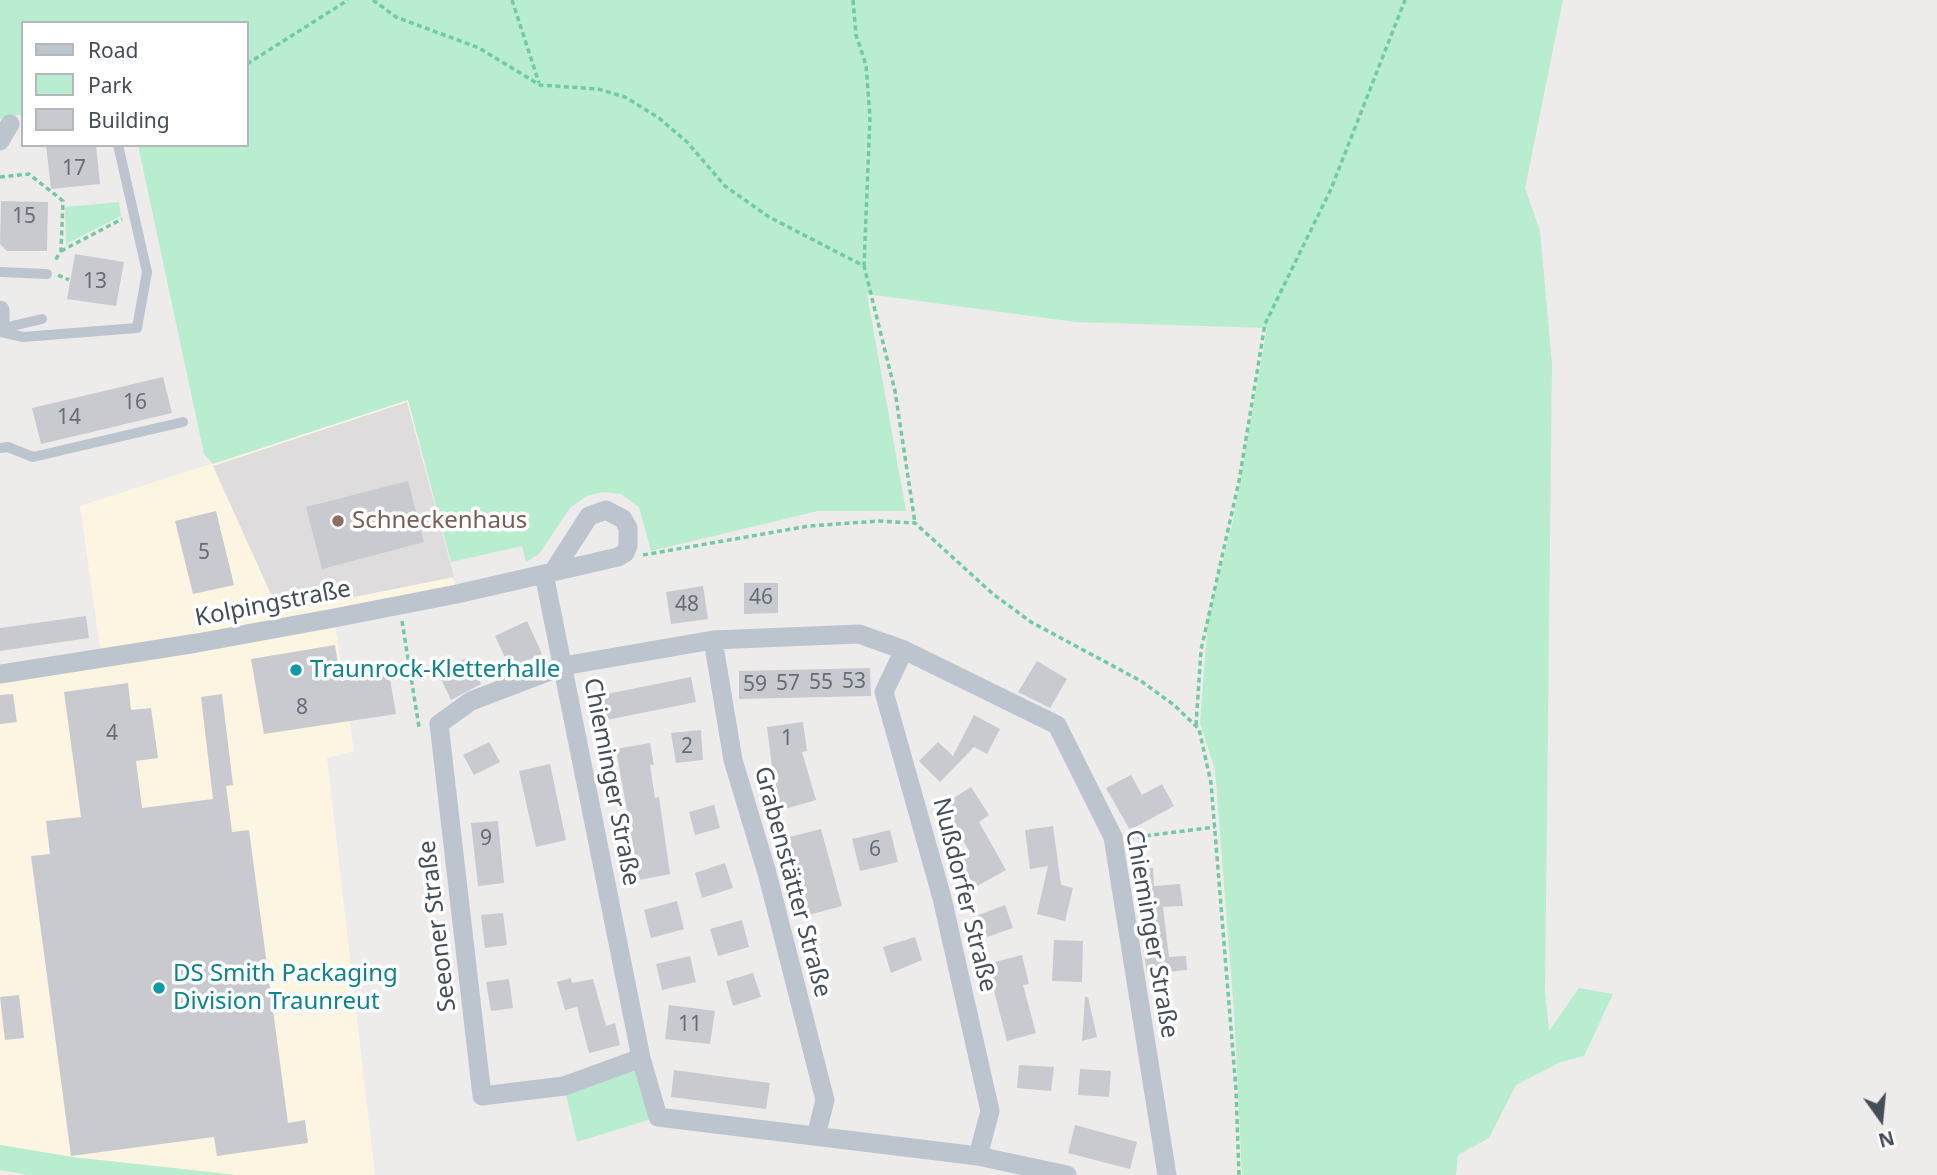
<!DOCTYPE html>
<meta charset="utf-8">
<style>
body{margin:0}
#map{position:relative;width:1937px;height:1175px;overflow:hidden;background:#eeebeb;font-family:"Noto Sans",sans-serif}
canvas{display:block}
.legend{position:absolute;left:21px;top:21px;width:228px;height:126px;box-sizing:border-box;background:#fff;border:2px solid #b4b8bc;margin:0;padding:9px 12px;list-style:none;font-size:21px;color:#444e58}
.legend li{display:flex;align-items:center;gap:14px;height:35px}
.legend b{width:35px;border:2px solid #b4b8bc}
.north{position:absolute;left:1846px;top:1084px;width:70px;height:70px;-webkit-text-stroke:5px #fff;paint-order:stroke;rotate:165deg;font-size:19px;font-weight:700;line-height:28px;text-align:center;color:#444e58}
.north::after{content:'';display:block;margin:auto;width:24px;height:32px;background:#444e58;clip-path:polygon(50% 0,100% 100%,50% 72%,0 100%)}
</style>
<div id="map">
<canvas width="1937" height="1175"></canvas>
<ul class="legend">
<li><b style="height:9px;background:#bcc5ce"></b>Road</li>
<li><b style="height:19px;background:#b8edcf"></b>Park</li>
<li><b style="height:19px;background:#c8cad0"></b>Building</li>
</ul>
<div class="north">N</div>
</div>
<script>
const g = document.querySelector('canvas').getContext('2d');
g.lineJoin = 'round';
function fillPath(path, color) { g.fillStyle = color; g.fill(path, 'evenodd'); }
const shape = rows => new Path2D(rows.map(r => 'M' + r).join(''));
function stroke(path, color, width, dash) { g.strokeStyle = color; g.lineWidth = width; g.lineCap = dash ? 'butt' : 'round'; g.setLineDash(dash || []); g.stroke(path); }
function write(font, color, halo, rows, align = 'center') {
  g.font = font + ' "Noto Sans",sans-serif'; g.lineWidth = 7; g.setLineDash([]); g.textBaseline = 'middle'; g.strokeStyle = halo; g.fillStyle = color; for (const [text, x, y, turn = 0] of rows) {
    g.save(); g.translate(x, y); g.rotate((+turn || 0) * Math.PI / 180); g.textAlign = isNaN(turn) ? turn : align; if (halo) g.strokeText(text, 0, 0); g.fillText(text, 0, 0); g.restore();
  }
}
const commercial = shape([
 [408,400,457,594,334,618,354,751,327,758,375,1175,237,1175,72,1157,0,1145,0,673,101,655,80,506]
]);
const education = shape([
 [407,402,454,577,279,612,213,466]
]);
const green = shape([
 [0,0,1563,0,1525,188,1540,231,1552,364,1545,991,1549,1031,1579,988,1613,994,1584,1056,1561,1062,1516,1085,1489,1138,1458,1155,1456,1175,1242,1175,1234,1012,1215,770,1200,723,1208,619,1233,520,1267,328,1076,322,867,294,906,511,818,511,651,551,639,507,621,494,602,492,587,496,570,508,539,554,526,562,522,546,451,562,408,400,213,464,204,454,138,145,247,145,247,23,23,23,23,114,0,119],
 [119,202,121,216,66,244,65,207],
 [641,1058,658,1117,577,1142,564,1086],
 [0,1145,72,1157,237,1175,30,1175,0,1170]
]);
const building = shape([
 [46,145,96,145,100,184,51,189],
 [1,201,48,202,47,251,7,251,0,244],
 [75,254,124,262,116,306,67,299],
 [163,377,172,413,41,444,32,408],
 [408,481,424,542,322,569,306,507],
 [216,511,234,585,193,594,175,521],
 [744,583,778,583,778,613,744,614],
 [703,586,708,619,671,624,666,592],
 [86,616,89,638,0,651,0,628],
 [527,621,542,654,510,668,495,636],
 [335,645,341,681,389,673,396,714,264,734,251,659],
 [469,657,481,684,451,700,437,671],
 [1037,661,1067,679,1050,708,1018,692],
 [870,668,871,696,739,699,739,671],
 [691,677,696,702,597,722,592,697],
 [128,683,131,710,151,708,158,758,136,761,142,808,213,799,201,697,222,694,233,785,226,786,232,832,249,830,288,1123,305,1120,308,1143,217,1156,214,1137,71,1156,31,856,50,854,46,821,81,817,64,692],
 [13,694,17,722,0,724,0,695],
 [974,715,1000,729,987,754,974,747,940,782,919,761,938,742,953,756],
 [803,722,807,751,802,752,816,800,778,811,768,776,773,774,767,727],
 [701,730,703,760,676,763,671,733],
 [489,742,500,762,474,775,463,755],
 [650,743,654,765,650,765,655,798,659,797,670,874,639,880,616,749],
 [550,764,566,840,536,847,519,771],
 [1131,775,1142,795,1162,784,1174,806,1130,830,1106,788],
 [971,787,989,815,979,822,1006,870,970,890,954,861,970,852,941,806],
 [714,805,720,828,695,835,689,812],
 [498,821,504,883,478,886,471,823],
 [1053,826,1061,885,1073,888,1065,921,1037,914,1048,866,1030,869,1025,830],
 [821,829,842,906,809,915,789,837],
 [890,830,898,862,860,871,852,839],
 [725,863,733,888,702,898,695,873],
 [1153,868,1154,886,1180,884,1183,906,1163,907,1169,957,1186,956,1187,970,1147,974,1132,870],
 [677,901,684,929,651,938,644,910],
 [1005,905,1013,928,981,939,973,917],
 [503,913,507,945,485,948,481,915],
 [742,920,749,947,718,956,710,929],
 [915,937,922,960,891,973,883,947],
 [1054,940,1083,941,1082,982,1052,981],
 [1022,955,1029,984,1023,985,1036,1033,1007,1041,987,964],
 [690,956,696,982,662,990,656,964],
 [753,973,761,997,733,1006,726,981],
 [571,978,572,983,593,979,606,1026,615,1023,620,1045,589,1053,577,1007,565,1010,557,982],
 [509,979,513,1008,491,1011,486,982],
 [19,995,24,1038,5,1040,0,997],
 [1085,997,1088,997,1097,1037,1082,1041],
 [669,1005,715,1011,710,1044,665,1039],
 [1019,1065,1054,1067,1051,1091,1017,1088],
 [1080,1069,1111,1071,1109,1097,1078,1095],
 [674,1070,770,1083,766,1109,671,1097],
 [1075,1125,1137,1142,1130,1169,1068,1153]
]);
const path = shape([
 [373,0,396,17,479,48,540,85,598,89,625,97,659,118,687,142,725,186,769,217,864,266,895,391,915,523],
 [512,0,539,83],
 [853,0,856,35,866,65,870,117,864,265],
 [247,64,348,0],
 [0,177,29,174,63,201,61,251,54,262],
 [61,251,122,219],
 [58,275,69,280],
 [643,555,809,526,879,521,915,523,993,594,1031,622,1141,681,1174,705,1199,729,1211,783,1236,1090,1239,1175],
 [402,621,419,727],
 [1196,725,1201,650,1239,481,1265,324,1331,189,1405,0],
 [1129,838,1215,827]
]);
const lane = shape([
 [0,272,47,274],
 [0,329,42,319],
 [0,332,23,337,137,328,147,272,118,145],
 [0,448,8,447,33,457,183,422]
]);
const street = shape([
 [0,141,10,124],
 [0,310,0,324],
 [544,574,641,1058,658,1117,978,1156,1067,1175],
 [713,640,733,760,767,873,825,1100,816,1136],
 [904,650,884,692,942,898,990,1111,978,1156],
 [0,674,197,643,334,618,457,594,618,557,625,553,628,546,628,528,623,519,606,510,589,516,553,572],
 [641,1058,564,1086,482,1096,439,724,471,701,563,666,713,640,859,634,904,650,1057,725,1113,837,1167,1175]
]);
const markers = [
 [338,521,7,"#8d6e63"],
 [296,670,7,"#0f9aa8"],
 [159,988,7,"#0f9aa8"]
];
const numberNames = [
 ["17",74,169],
 ["15",24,217],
 ["13",95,282],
 ["16",135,403],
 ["14",69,418],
 ["5",204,553],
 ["46",761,598],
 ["48",687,605],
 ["53",854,682],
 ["55",821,683],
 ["57",788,684],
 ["59",755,685],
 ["8",302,708],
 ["4",112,734],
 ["1",787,739],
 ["2",687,747],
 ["9",486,839],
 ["6",875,850],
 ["11",690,1025]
];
const educationNames = [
 ["Schneckenhaus",352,521]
];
const streetNames = [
 ["Kolpingstraße",273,604,-11],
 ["Chieminger Straße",611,782,79],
 ["Grabenstätter Straße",792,882,75],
 ["Nußdorfer Straße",964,895,76],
 ["Seeoner Straße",438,926,-97],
 ["Chieminger Straße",1151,934,80]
];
const cultureNames = [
 ["Traunrock-Kletterhalle",310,670],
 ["DS Smith Packaging",173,974],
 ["Division Traunreut",173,1002]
];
fillPath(commercial, '#fbf5e2');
fillPath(education, '#dfdcdd');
fillPath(green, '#b8edcf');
fillPath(building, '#c8cad0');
stroke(path, '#70cba2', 3.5, [5, 3.5]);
stroke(lane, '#bcc5ce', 10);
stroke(street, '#bcc5ce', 19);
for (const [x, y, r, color] of markers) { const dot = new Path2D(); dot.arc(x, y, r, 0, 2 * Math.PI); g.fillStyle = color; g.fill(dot); stroke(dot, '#fff', 2.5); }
write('21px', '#656d76', null, numberNames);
write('24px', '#785e54', '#fff', educationNames, 'left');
write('24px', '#444e58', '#fff', streetNames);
write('24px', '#0d838f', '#fff', cultureNames, 'left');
</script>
